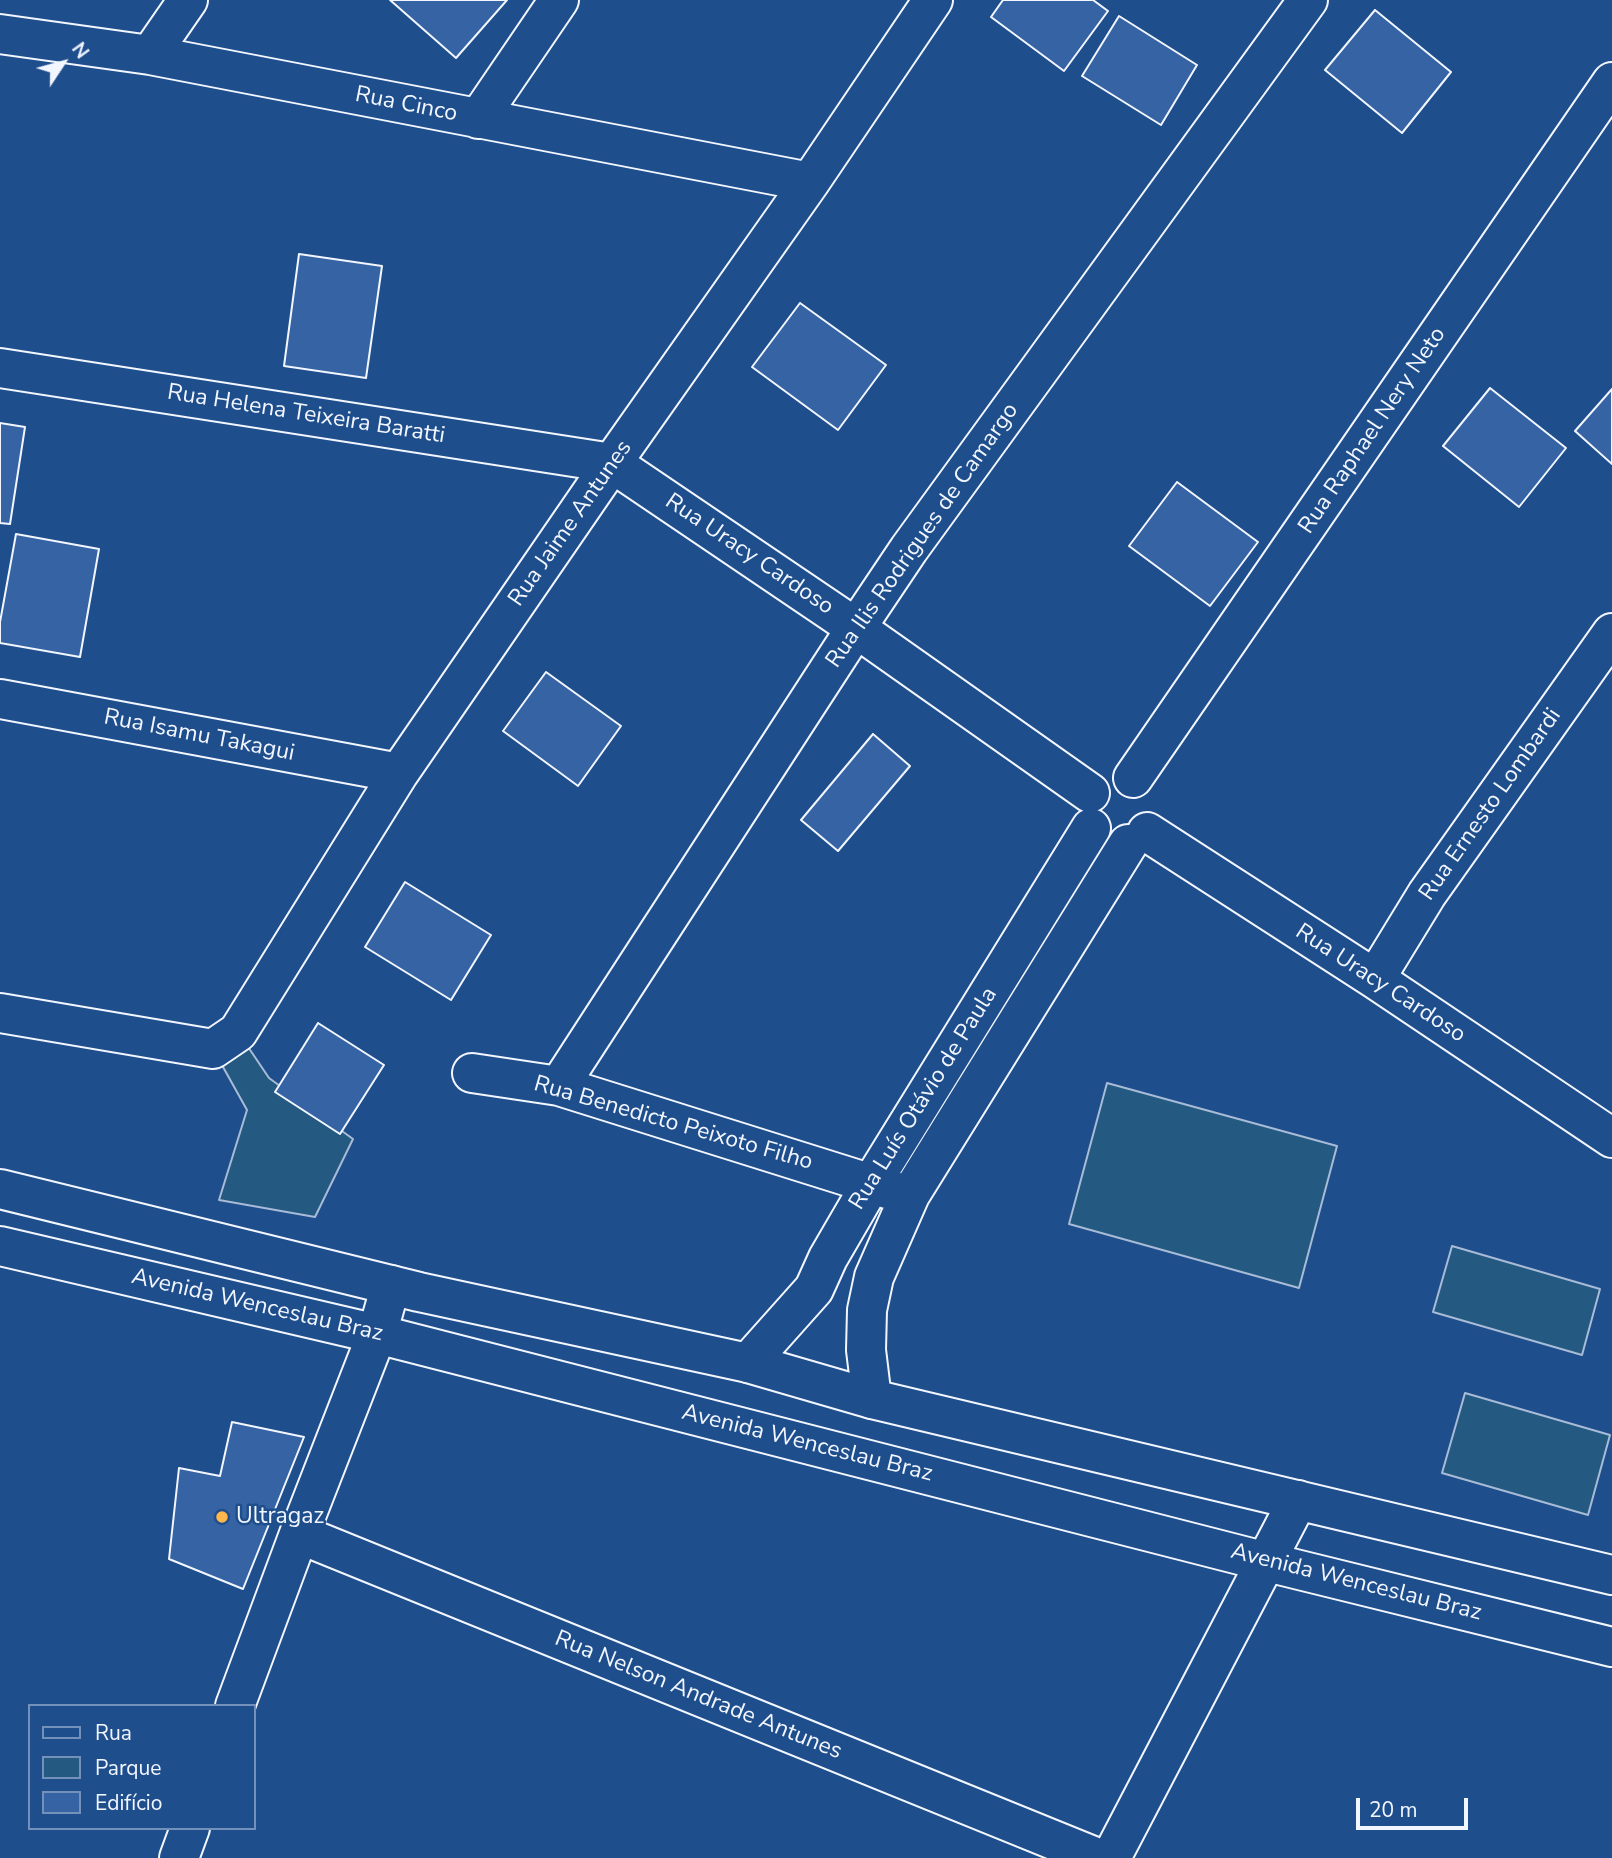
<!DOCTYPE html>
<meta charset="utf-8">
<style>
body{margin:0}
#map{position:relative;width:1612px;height:1858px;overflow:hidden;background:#1f4e8c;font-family:"Nunito Sans",sans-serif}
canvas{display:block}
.legend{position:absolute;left:28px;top:1704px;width:228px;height:126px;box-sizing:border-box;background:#1f4e8c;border:2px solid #7391ba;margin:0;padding:9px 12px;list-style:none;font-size:21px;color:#f2f6ff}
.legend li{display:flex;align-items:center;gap:14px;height:35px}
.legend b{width:35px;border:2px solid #7391ba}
.north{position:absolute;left:28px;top:28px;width:70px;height:70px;-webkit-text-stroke:5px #1f4e8c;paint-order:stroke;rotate:54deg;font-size:19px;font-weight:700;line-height:28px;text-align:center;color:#f2f6ff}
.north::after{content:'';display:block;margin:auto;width:24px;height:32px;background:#f2f6ff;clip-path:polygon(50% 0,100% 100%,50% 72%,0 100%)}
.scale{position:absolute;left:1356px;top:1798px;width:112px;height:32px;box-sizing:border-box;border:4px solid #f2f6ff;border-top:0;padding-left:9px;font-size:21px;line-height:24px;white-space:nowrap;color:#f2f6ff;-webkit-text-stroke:5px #1f4e8c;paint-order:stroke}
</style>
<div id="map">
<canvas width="1612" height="1858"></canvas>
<ul class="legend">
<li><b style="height:9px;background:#1f4e8c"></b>Rua</li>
<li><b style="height:19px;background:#245a82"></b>Parque</li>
<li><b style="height:19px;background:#3563a3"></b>Edifício</li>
</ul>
<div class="north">N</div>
<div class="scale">20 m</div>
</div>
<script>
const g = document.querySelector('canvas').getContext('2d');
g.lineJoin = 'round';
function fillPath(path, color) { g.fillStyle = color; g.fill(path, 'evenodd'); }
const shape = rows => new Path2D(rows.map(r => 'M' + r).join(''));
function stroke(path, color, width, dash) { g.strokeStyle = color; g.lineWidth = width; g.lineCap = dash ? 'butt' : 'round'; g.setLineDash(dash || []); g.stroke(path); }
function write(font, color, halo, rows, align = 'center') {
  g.font = font + ' "Nunito Sans",sans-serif'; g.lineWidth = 5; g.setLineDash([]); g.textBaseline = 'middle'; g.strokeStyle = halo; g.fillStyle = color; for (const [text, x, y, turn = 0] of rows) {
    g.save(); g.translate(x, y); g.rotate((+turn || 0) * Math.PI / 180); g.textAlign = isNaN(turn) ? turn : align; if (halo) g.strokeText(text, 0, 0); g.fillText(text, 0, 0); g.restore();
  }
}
const green = shape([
 [238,1032,269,1078,353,1139,315,1217,219,1200,247,1110,213,1049,238,1032],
 [1107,1083,1337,1146,1299,1288,1069,1224,1107,1083],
 [1452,1246,1600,1289,1582,1355,1433,1312,1452,1246],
 [1465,1393,1610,1435,1588,1515,1442,1473,1465,1393]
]);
const building = shape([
 [390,0,507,0,456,58,390,0],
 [1003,0,1093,0,1108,11,1064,71,991,17,1003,0],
 [1375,10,1451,72,1402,133,1325,70,1375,10],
 [1119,16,1197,65,1161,125,1082,76,1119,16],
 [299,254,382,266,366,378,284,366,299,254],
 [800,303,886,365,838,430,752,367,800,303],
 [1490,388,1566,448,1519,507,1443,446,1490,388],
 [1612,389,1612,464,1575,431,1612,389],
 [0,423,25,427,10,524,0,523,0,423],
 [1177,482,1258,542,1210,606,1129,546,1177,482],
 [16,534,99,549,80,657,0,643,0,622,16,534],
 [546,672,621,726,578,786,503,731,546,672],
 [873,734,910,766,838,851,801,820,873,734],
 [405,882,491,935,451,1000,365,947,405,882],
 [318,1023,384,1065,340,1134,275,1092,318,1023],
 [232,1422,304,1437,243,1589,169,1559,179,1468,220,1476,232,1422]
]);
const minor = shape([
 [0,34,150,55,810,182],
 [150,55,188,0],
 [478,119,559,0],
 [0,368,612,463,856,628,1090,793],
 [0,699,399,773],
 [1133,778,1612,82],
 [1147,832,1375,979,1612,1138],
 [1375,979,1427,894,1612,633],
 [0,1013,213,1049,238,1032,399,773,612,463,810,182,933,0],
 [472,1073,559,1086,894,1191],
 [559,1086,856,628,909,549,1308,0],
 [748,1363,814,1289,828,1258,871,1184,1091,828],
 [872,1399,866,1350,867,1310,874,1277,910,1195,1128,844],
 [299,1534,1098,1858],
 [235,1706,299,1534,377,1334,391,1285],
 [179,1858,190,1828],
 [1111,1858,1298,1500]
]);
const major = shape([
 [0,1189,419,1292,748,1363,872,1399,1612,1575],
 [0,1246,377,1334,1267,1562,1612,1647]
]);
const markers = [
 [222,1517,7,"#ffb74d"]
];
const streetNames = [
 ["Rua Cinco",406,105,11],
 ["Rua Helena Teixeira Baratti",306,415,9],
 ["Rua Raphael Nery Neto",1373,431,-56],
 ["Rua Jaime Antunes",571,524,-55],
 ["Rua Ilis Rodrigues de Camargo",923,536,-55],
 ["Rua Uracy Cardoso",749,555,34],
 ["Rua Isamu Takagui",199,736,11],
 ["Rua Ernesto Lombardi",1491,805,-55],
 ["Rua Uracy Cardoso",1380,984,33],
 ["Rua Luís Otávio de Paula",924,1099,-58],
 ["Rua Benedicto Peixoto Filho",673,1124,16],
 ["Avenida Wenceslau Braz",257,1306,13],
 ["Avenida Wenceslau Braz",807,1444,14],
 ["Avenida Wenceslau Braz",1356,1583,14],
 ["Rua Nelson Andrade Antunes",698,1696,22]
];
const poiNames = [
 ["Ultragaz",236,1517]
];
fillPath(green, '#245a82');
stroke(green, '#a8bbd7', 2);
fillPath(building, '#3563a3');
stroke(building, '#f2f6ff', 2);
stroke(minor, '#f2f6ff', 42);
stroke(major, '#f2f6ff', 42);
stroke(minor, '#1f4e8c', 38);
stroke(major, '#1f4e8c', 38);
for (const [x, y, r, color] of markers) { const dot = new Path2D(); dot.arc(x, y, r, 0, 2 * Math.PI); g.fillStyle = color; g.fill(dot); stroke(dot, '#1f4e8c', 2.5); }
write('23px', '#f2f6ff', '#1f4e8c', streetNames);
write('23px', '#f2f6ff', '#1f4e8c', poiNames, 'left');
</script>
